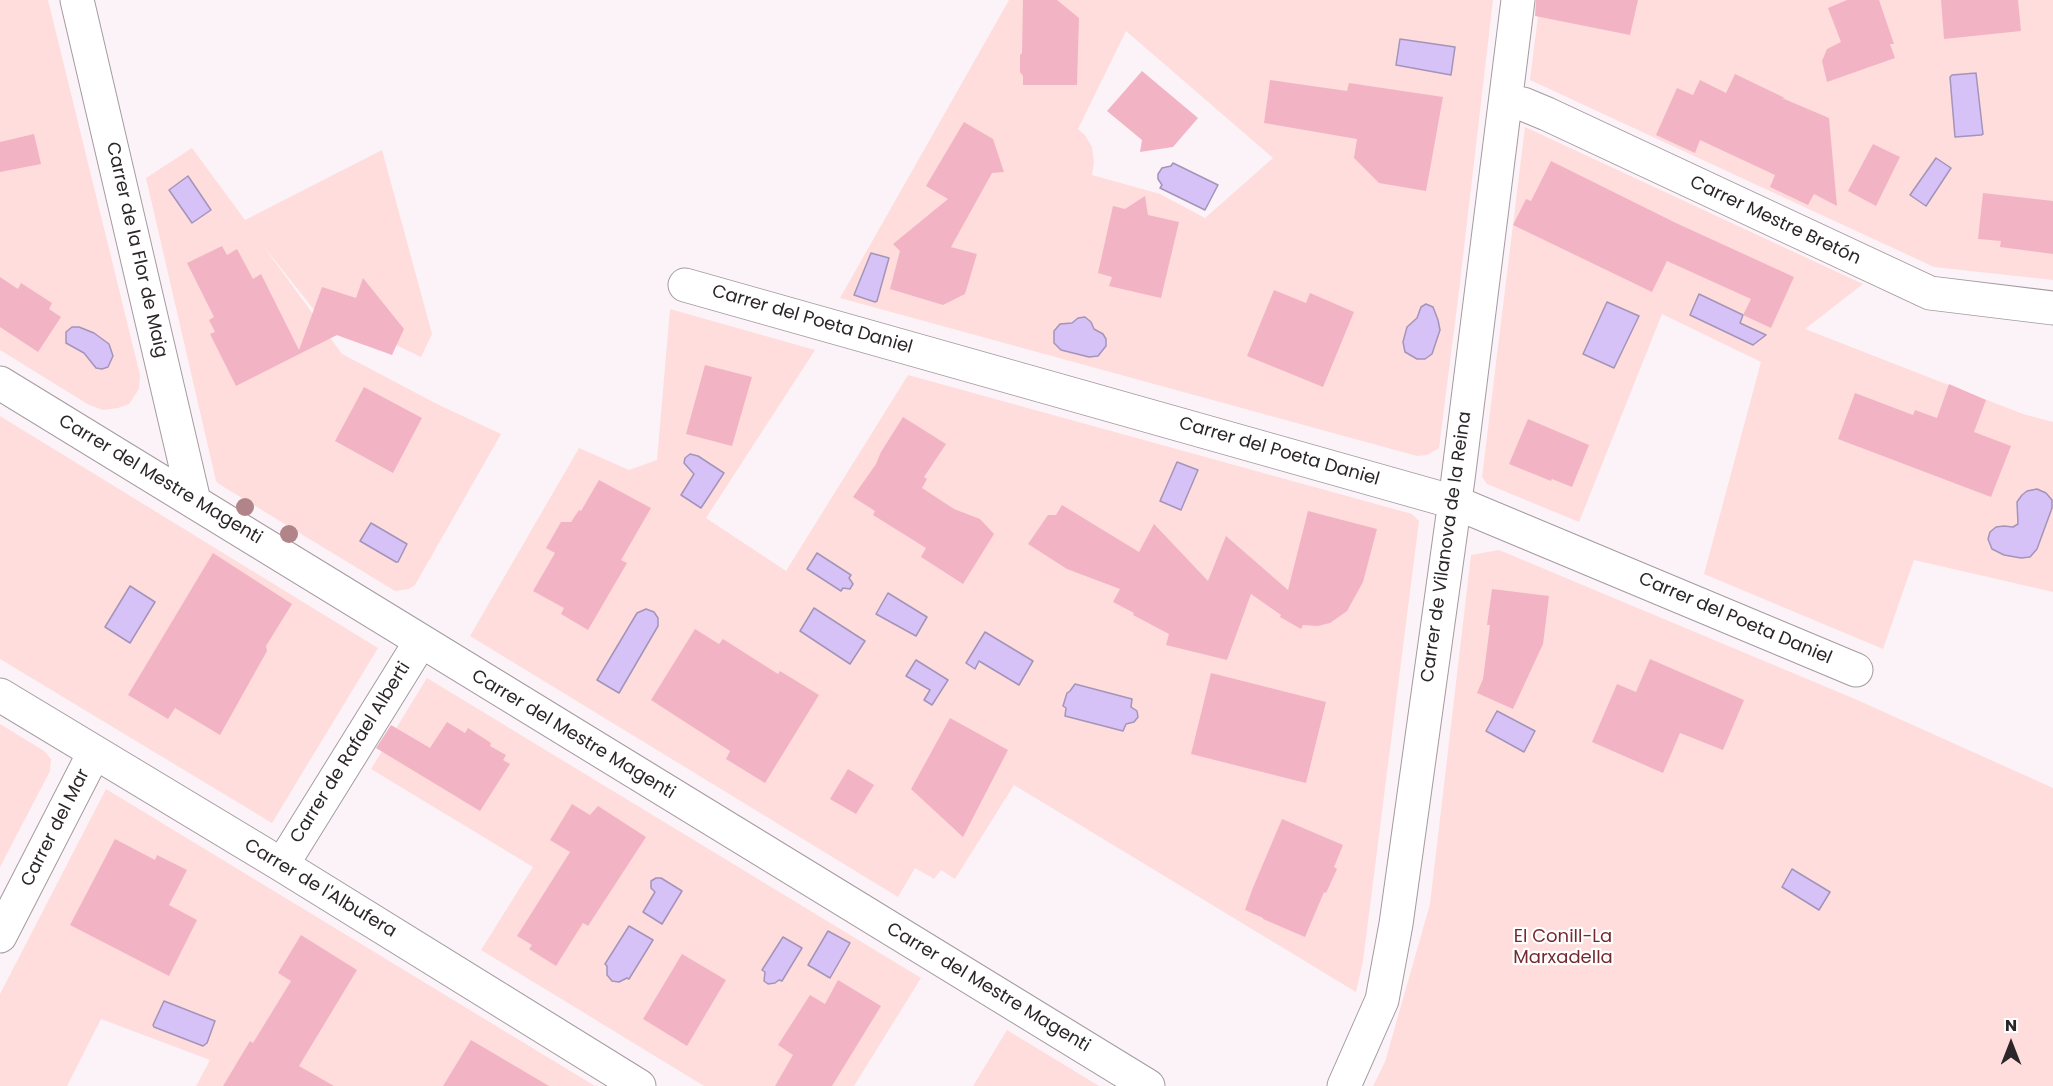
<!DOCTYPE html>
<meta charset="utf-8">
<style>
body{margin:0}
#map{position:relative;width:2053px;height:1086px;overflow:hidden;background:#fcf3f8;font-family:Poppins,sans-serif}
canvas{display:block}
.north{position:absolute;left:1981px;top:1014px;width:60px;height:60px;-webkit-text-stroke:4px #fff;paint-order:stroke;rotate:0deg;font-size:16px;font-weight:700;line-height:24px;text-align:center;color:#2b2729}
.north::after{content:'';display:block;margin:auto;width:21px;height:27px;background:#2b2729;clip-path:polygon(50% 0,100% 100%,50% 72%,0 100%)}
</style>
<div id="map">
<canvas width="2053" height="1086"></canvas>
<div class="north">N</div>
</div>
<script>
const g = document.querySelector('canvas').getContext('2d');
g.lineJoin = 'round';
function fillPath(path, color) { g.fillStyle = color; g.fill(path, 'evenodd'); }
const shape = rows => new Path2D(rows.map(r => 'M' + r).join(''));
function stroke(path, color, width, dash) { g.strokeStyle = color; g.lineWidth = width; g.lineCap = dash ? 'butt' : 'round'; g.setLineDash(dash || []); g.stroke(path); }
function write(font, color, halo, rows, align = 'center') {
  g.font = font + ' Poppins,sans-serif'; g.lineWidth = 4.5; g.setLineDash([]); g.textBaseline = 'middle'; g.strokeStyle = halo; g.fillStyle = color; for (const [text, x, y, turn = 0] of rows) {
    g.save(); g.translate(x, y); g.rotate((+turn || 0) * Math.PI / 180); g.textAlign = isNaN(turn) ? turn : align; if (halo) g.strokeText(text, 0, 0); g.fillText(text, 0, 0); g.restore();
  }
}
const green = shape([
 [0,0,48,0,140,375,139,389,129,404,118,408,103,410,89,405,0,350],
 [1009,0,1493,0,1459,291,1439,448,1427,455,1417,456,840,298],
 [1126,31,1273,158,1205,218,1160,194,1092,175,1094,163,1092,147,1085,135,1078,129],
 [1540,0,2053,0,2053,280,1934,267,1530,80],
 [1525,127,1863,284,1805,329,2023,414,2053,422,2053,592,1914,560,1883,649,1704,574,1761,362,1662,314,1579,522,1487,484,1482,477],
 [192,148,245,220,382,150,432,334,421,357,371,333,364,345,333,334,262,244,342,354,437,404,501,434,415,585,409,589,395,591,219,484,216,481,146,178],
 [670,309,815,350,706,518,786,571,908,375,1412,514,1419,521,1363,961,1356,992,1014,785,955,879,941,870,934,879,915,868,898,897,470,636,579,448,629,470,657,460],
 [0,416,378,648,272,823,0,659],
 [1499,550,1855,699,2053,788,2053,1086,1373,1086,1385,1062,1430,904,1471,555],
 [427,678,921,978,854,1086,704,1086,481,950,533,867,371,769],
 [0,724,44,751,51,759,50,771,0,867],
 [106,789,595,1086,196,1086,210,1060,101,1019,67,1086,0,1086,0,994],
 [1007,1030,1099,1086,973,1086]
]);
const water = shape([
 [1400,39,1455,47,1451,75,1396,65,1400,39],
 [1976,73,1983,134,1981,135,1955,137,1950,77,1952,75,1976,73],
 [1936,158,1951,168,1926,206,1910,195,1936,158],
 [1173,163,1218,185,1205,210,1160,188,1162,185,1158,179,1158,174,1162,168,1171,166,1173,163],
 [188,176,211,210,192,223,169,190,188,176],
 [871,253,889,258,877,301,875,302,854,295,871,253],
 [1699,294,1743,315,1740,323,1766,335,1753,345,1690,315,1699,294],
 [1607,302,1639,316,1614,368,1583,354,1607,302],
 [1426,304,1433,307,1438,320,1440,330,1432,354,1425,359,1417,359,1405,352,1403,342,1407,327,1417,318,1421,307,1426,304],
 [1085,317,1091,322,1094,329,1103,334,1106,339,1106,346,1098,356,1089,357,1061,350,1054,343,1054,331,1060,324,1072,323,1078,318,1085,317],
 [72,327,79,327,94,333,109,344,113,356,108,367,102,369,96,368,84,353,66,343,66,332,72,327],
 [690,454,698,456,724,473,701,508,681,495,694,474,684,463,685,458,690,454],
 [1177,462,1198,470,1181,510,1160,501,1177,462],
 [2037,489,2046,493,2052,500,2052,508,2037,549,2030,557,2021,558,2004,555,1992,549,1988,539,1990,532,1996,527,2004,526,2013,527,2018,524,2017,502,2022,495,2027,491,2037,489],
 [371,523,407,544,398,562,396,562,360,541,371,523],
 [817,553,851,575,849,578,853,584,850,589,843,588,841,591,807,569,817,553],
 [130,586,155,602,130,643,105,627,130,586],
 [888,593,927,617,916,636,876,614,888,593],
 [814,608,865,641,850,664,800,631,814,608],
 [646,609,654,612,658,618,658,626,619,693,597,680,637,613,646,609],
 [985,632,1033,661,1019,685,979,661,975,669,966,663,985,632],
 [916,660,948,680,932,705,924,700,930,690,906,676,916,660],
 [1075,684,1132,699,1131,707,1137,711,1138,717,1134,722,1126,724,1123,731,1065,716,1066,708,1063,706,1067,693,1070,691,1075,684],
 [1497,711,1535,731,1524,752,1486,731,1497,711],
 [1792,869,1830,892,1819,910,1782,887,1792,869],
 [656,878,661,878,682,891,662,924,643,912,655,892,651,888,651,881,656,878],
 [629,926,653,940,629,979,627,978,619,982,612,981,607,975,607,966,605,964,629,926],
 [828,931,850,943,830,978,808,965,828,931],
 [783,937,802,948,782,981,779,980,775,983,768,984,764,981,765,972,762,970,783,937],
 [164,1001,215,1021,207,1043,203,1046,154,1027,153,1025,164,1001]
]);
const building = shape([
 [1023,0,1057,0,1079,18,1077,85,1023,85,1023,76,1020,72,1020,55,1022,53],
 [1536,0,1638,0,1630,35,1535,16],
 [1847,0,1879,0,1894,44,1890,44,1895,58,1827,82,1822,61,1827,49,1841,42,1828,8],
 [1941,0,2018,0,2021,31,1944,39],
 [1142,71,1198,118,1173,147,1140,152,1142,140,1107,111],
 [1735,74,1785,98,1782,98,1829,118,1837,206,1814,194,1808,205,1770,187,1775,175,1700,140,1695,153,1656,135,1677,88,1693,95,1700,80,1726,93],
 [1270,80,1347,91,1349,83,1443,97,1426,191,1379,183,1354,158,1357,139,1264,123],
 [964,122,993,139,1004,172,992,173,951,247,977,254,965,294,943,305,890,289,900,251,893,244,948,199,926,186],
 [34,134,41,164,0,172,0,142],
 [1873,144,1900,157,1876,206,1848,191],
 [1551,161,1676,223,1794,277,1771,328,1743,315,1751,299,1667,261,1652,292,1513,225,1526,199,1531,201],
 [1983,193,2053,201,2053,254,2000,247,2001,241,1978,239],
 [1145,196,1148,215,1179,222,1161,298,1109,286,1112,277,1098,273,1113,206,1125,209],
 [222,246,227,255,237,249,253,279,261,274,299,350,322,287,356,298,363,278,404,329,392,355,337,335,236,386,210,334,215,332,209,320,214,317,187,263],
 [0,277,18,289,21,283,52,303,49,309,61,317,38,352,0,327],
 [1274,290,1306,303,1310,293,1354,312,1323,387,1247,356],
 [705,365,752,377,732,446,686,434],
 [1949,384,1986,400,1974,432,2011,446,1991,497,1838,439,1855,393,1913,415,1915,410,1937,418],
 [364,387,422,418,393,473,335,441],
 [903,417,946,444,924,477,927,479,922,488,954,509,980,519,994,534,963,584,921,557,926,548,873,515,875,511,853,497,876,464,881,452],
 [1528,419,1589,445,1572,487,1552,479,1551,481,1509,464],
 [599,480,651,508,621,560,627,563,588,630,561,614,564,608,533,591,555,553,546,548,561,522,571,522,579,510,581,511],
 [1062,505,1139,552,1154,524,1208,581,1226,536,1288,590,1308,511,1377,529,1363,582,1347,611,1330,623,1318,626,1303,625,1301,629,1280,617,1281,615,1251,594,1227,660,1166,645,1169,634,1133,615,1134,613,1113,602,1120,589,1067,569,1028,544,1048,515,1056,515],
 [213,553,292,604,266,646,267,651,220,735,175,708,168,719,128,695],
 [1492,589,1549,596,1543,644,1513,709,1477,693,1483,679,1490,625,1487,625],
 [695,629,719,644,723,639,778,674,780,671,819,695,765,783,726,759,730,751,651,700],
 [1650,659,1744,700,1723,750,1680,733,1663,773,1592,742,1617,684,1636,692],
 [1211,673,1326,702,1306,783,1191,754],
 [950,718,1008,750,963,837,911,789],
 [447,722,465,733,468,728,491,743,490,746,506,755,503,760,510,764,480,811,376,748,391,725,430,748],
 [848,769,874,785,856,814,830,799],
 [572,804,590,815,598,806,646,837,588,926,583,923,556,966,529,949,532,945,517,936,570,852,550,840],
 [1282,819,1343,845,1334,867,1337,869,1326,893,1324,892,1305,937,1263,919,1263,918,1245,910,1252,890],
 [115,839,155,860,157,855,187,870,169,905,197,920,169,976,70,925],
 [301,935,357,970,299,1066,334,1086,223,1086,250,1041,253,1043,291,981,278,973],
 [682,954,726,980,687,1046,643,1019],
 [838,980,881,1006,832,1086,775,1086,793,1055,778,1045,810,995,825,1004],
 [471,1040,549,1086,443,1086]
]);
const minor = shape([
 [77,0,194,501],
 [1506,101,1523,104,1547,114,1930,293,2053,308],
 [685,285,1454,502,1856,670],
 [0,383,1148,1086],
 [0,695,282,865,639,1086],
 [282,865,421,641],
 [0,936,94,753],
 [1344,1086,1382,1000,1396,924,1458,479,1518,0]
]);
const trees = [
 [245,507],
 [289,534]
];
const streetNames = [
 ["Carrer Mestre Bretón",1775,221,25],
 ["Carrer de la Flor de Maig",136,250,77],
 ["Carrer del Poeta Daniel",812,320,16],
 ["Carrer del Poeta Daniel",1279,452,16],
 ["Carrer del Mestre Magenti",160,480,31],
 ["Carrer de Vilanova de la Reina",1447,547,-82],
 ["Carrer del Poeta Daniel",1735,619,23],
 ["Carrer del Mestre Magenti",573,735,31],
 ["Carrer de Rafael Alberti",351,753,-58],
 ["Carrer del Mar",56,828,-63],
 ["Carrer de l'Albufera",320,889,31],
 ["Carrer del Mestre Magenti",988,988,31]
];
const parkNames = [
 ["El Conill-La",1563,937],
 ["Marxadella",1563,958]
];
fillPath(green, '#fedddc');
fillPath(water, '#d7c2f7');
stroke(water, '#a394b9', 1.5);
fillPath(building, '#f2b4c5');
stroke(minor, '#a49ba1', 35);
stroke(minor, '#fff', 33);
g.fillStyle = '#b18489';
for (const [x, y] of trees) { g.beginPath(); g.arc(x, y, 9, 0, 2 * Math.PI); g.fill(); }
write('18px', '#2b2729', '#fff', streetNames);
write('18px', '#74292e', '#fff', parkNames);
</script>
